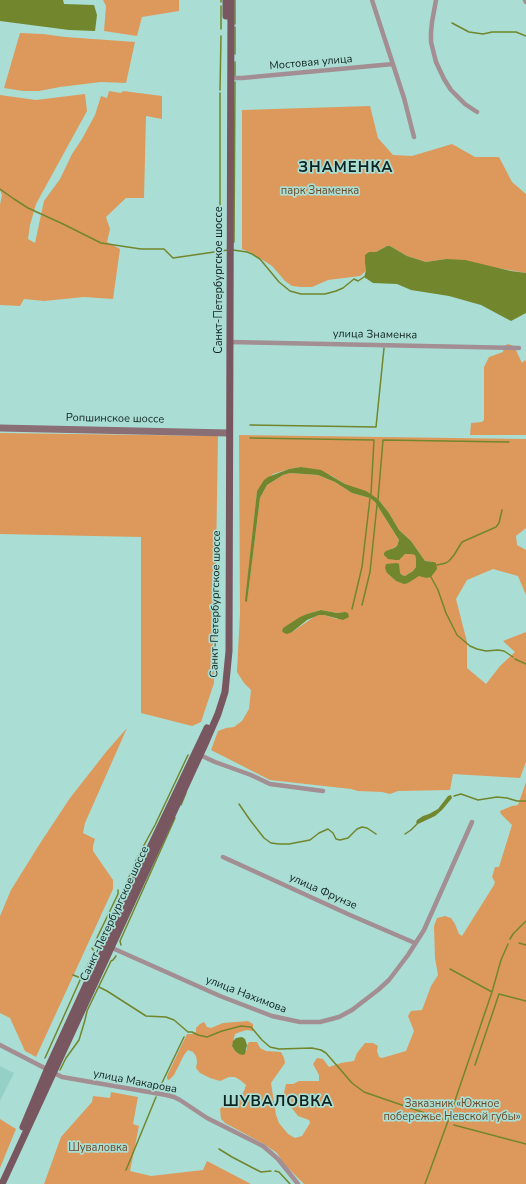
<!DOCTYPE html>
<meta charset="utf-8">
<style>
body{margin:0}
canvas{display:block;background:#aaddd3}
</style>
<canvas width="526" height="1184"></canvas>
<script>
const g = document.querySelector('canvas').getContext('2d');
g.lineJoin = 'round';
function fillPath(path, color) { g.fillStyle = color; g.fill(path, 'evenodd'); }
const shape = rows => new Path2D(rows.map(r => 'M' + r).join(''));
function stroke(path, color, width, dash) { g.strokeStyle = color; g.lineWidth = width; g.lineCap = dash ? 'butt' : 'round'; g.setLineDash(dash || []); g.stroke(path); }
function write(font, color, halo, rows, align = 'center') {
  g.font = font + ' "Nunito Sans",sans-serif'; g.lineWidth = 3.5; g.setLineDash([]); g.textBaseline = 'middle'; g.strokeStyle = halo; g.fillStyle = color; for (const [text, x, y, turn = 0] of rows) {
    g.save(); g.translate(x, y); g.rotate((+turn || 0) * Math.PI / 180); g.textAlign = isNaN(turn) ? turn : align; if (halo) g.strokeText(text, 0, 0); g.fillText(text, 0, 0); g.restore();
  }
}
const built = shape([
 [0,1066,14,1073,0,1101]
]);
const green = shape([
 [103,0,179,0,179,11,142,17,137,36,104,31,106,6],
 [20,33,43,34,65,37,135,42,126,83,101,82,60,87,39,91,23,91,4,88],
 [109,91,121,93,123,91,162,96,162,119,146,116,144,198,126,198,106,217,110,229,107,242,120,249,113,299,84,297,44,301,24,299,20,306,0,305,0,205,2,195,0,190,0,95,36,100,85,94,87,111,36,204,30,225,28,239,35,243,44,201,60,179,72,154,82,139,95,115,101,96,107,98],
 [370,106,378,138,393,155,412,156,452,144,475,157,499,157,512,182,526,194,526,273,446,259,426,262,407,256,390,246,387,246,376,252,369,252,365,263,366,271,360,276,328,280,312,287,301,287,292,286,285,281,272,266,252,253,242,249,242,110],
 [508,344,514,346,522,363,525,360,526,362,526,435,470,435,471,423,482,422,484,420,484,367,489,357,503,352,504,346],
 [0,433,218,436,214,683,201,722,192,726,141,713,141,537,0,534],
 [239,435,526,439,526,528,516,536,517,545,526,550,526,595,518,576,493,569,467,580,456,599,467,642,467,668,486,684,500,666,515,652,503,641,526,632,526,762,520,778,453,774,450,790,398,791,390,794,382,792,358,791,351,789,270,780,211,750,218,731,226,728,234,727,242,721,249,709,251,690,244,683,237,672,240,613],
 [301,467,310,469,332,476,345,484,378,499,389,513,399,530,411,541,425,561,434,562,426,578,419,575,408,583,396,581,387,573,400,573,402,575,405,576,413,571,416,567,416,559,415,555,410,554,405,554,402,556,384,553,397,546,399,540,375,502,370,498,352,493,335,482,318,475,290,473,283,475,267,485,260,498,247,601,246,601,257,491,273,474,289,469],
 [321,610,337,613,345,612,337,619,324,615,319,615,314,617,292,632,282,629,307,614],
 [127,728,85,823,83,833,95,839,93,846,93,851,113,880,113,889,36,1057,25,1051,10,1018,0,1013,0,916,11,890,39,845,70,798,106,752],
 [526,782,526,1184,304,1184,285,1165,277,1153,264,1144,225,1123,221,1119,220,1109,225,1104,240,1098,244,1091,246,1085,240,1080,235,1077,229,1077,220,1081,210,1078,200,1073,196,1068,197,1062,196,1056,193,1052,188,1050,184,1055,174,1075,169,1080,167,1079,167,1076,187,1034,192,1034,196,1032,196,1028,200,1024,204,1022,207,1027,211,1028,223,1023,248,1021,253,1024,253,1031,247,1030,240,1032,235,1034,232,1046,235,1051,239,1054,247,1050,247,1045,249,1042,257,1042,260,1048,266,1051,281,1052,284,1058,285,1063,271,1083,276,1115,279,1123,288,1134,295,1138,302,1136,310,1123,309,1120,298,1116,291,1107,284,1093,286,1084,293,1084,299,1081,319,1081,319,1075,313,1064,317,1058,323,1059,329,1067,341,1063,354,1061,357,1053,365,1043,373,1043,378,1046,377,1051,379,1057,382,1058,406,1051,414,1031,408,1016,411,1011,422,1010,431,986,438,975,435,958,434,926,437,918,445,916,451,918,455,924,459,934,462,936,494,885,495,882,492,877,495,867,499,867,512,825,501,814,500,811,512,806,518,805],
 [111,1092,138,1097,133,1124,139,1126,130,1171,151,1176,203,1170,207,1161,251,1184,44,1184,61,1137,92,1102,93,1096,110,1098],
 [0,1119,16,1129,0,1168]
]);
const water = shape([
 [0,0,63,0,64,4,94,5,97,15,95,31,69,30,0,21],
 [387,246,390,246,407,256,426,262,446,259,465,260,511,271,526,273,526,313,511,321,481,305,449,296,411,290,397,284,373,283,364,277,366,271,365,263,365,255,369,252,376,252],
 [301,467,321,470,345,484,366,491,378,499,389,513,399,530,411,541,425,561,434,562,436,563,437,569,431,577,426,578,419,576,408,583,404,584,396,581,387,573,385,568,386,564,397,563,399,564,400,573,402,575,405,576,413,571,416,567,416,559,415,555,410,554,405,554,399,560,396,560,388,559,384,555,384,553,386,551,394,548,397,546,399,540,375,502,370,498,352,493,335,482,318,475,290,473,283,475,267,485,260,498,247,602,245,601,257,491,264,480,268,477,289,469],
 [321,610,337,613,345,612,348,613,349,617,343,620,324,615,319,615,307,620,292,632,287,634,284,633,282,631,283,628,300,617,307,614],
 [451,795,452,798,442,810,435,816,418,824,416,823,417,820,423,816,429,814,438,809,448,796],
 [242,1037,245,1039,247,1045,245,1054,243,1055,239,1054,235,1051,232,1046,233,1041,236,1038]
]);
const stream = shape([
 [221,0,221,2],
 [221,6,221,29],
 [452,23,469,32,483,34,492,32,516,32,526,36],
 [235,24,235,0],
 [235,54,235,27],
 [235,62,235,76],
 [220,90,221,36],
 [0,189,14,199,28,208,63,224,101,243,141,249,164,249,173,258,228,250],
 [220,234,220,93],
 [234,242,235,82],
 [233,250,247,252,252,254,260,259,279,282,290,291,301,294,325,294,336,291,343,288,354,279,358,281,364,277],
 [250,425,376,427,384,348],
 [250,438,374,440,371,494],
 [378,499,383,440,509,442],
 [437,565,446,563,449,561,454,555,462,542,496,527,499,523,502,510],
 [431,577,438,590,446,613,457,635,470,646,477,649,486,651,498,650,504,651,513,657],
 [362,605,370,572,377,505],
 [352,609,362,567,370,498],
 [515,659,526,664],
 [454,796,461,794,478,800,497,797,507,798,517,801,526,801],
 [239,804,250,820,264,838,271,843,279,844,289,844,310,840,319,833,328,829,333,833,336,839,340,840,348,838,357,829,362,827,367,828,376,834],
 [181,805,186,793],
 [405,834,411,830,417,824],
 [126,884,137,858,155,825,188,755],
 [510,939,513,934,526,921],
 [95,942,118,894,118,890],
 [519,943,526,945],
 [121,945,120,941,175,818],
 [450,969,492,992],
 [81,979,94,951,92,948],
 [99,987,107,991,146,1016,166,1017,174,1020,188,1032,192,1032,198,1035,207,1037,222,1031,241,1026,251,1027,262,1040,270,1047,279,1049,312,1048,321,1050,326,1053,352,1083,364,1092,448,1121,425,1184],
 [45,1058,81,978,73,975],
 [475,1065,499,994,526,1001],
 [60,1070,66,1058,79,1040,85,1020,87,1011,111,961,113,960,116,956],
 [159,1089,184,1037],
 [448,1121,492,992,501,960,508,944],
 [454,1125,526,1144],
 [219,1149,232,1157,253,1168,261,1172,271,1171],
 [126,1170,156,1097],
 [275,1171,279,1172,290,1184]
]);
const street = shape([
 [372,0,404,98,414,137],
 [436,0,432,22,431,32,431,42,436,62,444,79,451,90,465,104,477,112],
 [525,0,526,2],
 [231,78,242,78,393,64],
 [230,342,519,348],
 [200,755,215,762,251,775,270,784,323,791],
 [223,857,350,915,415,943],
 [110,947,220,996,272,1016,300,1022,320,1022,339,1017,352,1010,378,990,389,980,408,955,424,930,472,822],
 [0,1045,62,1077,166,1095,174,1097,180,1100,207,1118,263,1146,278,1159,298,1184]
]);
const secondary = shape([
 [0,428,229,433]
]);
const primary = shape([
 [226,0,226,16],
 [23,1127,47,1070,128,894,207,728],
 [2,1184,205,744,218,714,225,692,229,651,231,0]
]);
const streetNames = [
 ["Мостовая улица",311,63,-5],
 ["Санкт-Петербургское шоссе",219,280,-90],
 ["улица Знаменка",375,335,1],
 ["Ропшинское шоссе",115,419,1],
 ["Санкт-Петербургское шоссе",216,604,-89],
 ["улица Фрунзе",323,892,24],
 ["Санкт-Петербургское шоссе",115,914,-65],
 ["улица Нахимова",246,995,21],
 ["улица Макарова",135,1082,11]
];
const parkNames = [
 ["парк Знаменка",320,191],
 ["Заказник «Южное",452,1104],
 ["побережье Невской губы»",452,1117],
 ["Шуваловка",98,1148]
];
const districtNames = [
 ["ЗНАМЕНКА",346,168],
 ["ШУВАЛОВКА",278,1102]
];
fillPath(built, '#95d0c6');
fillPath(green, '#dd995c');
fillPath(water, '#71862d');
stroke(stream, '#71862d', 1.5);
stroke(street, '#a28e93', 4.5);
stroke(secondary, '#8a6e75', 7);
stroke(primary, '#785760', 7);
write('11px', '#0f2320', '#aaddd3', streetNames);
write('11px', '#6e4927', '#aaddd3', parkNames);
g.letterSpacing = '1px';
write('bold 15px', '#0f2320', '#aaddd3', districtNames);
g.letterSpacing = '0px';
</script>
